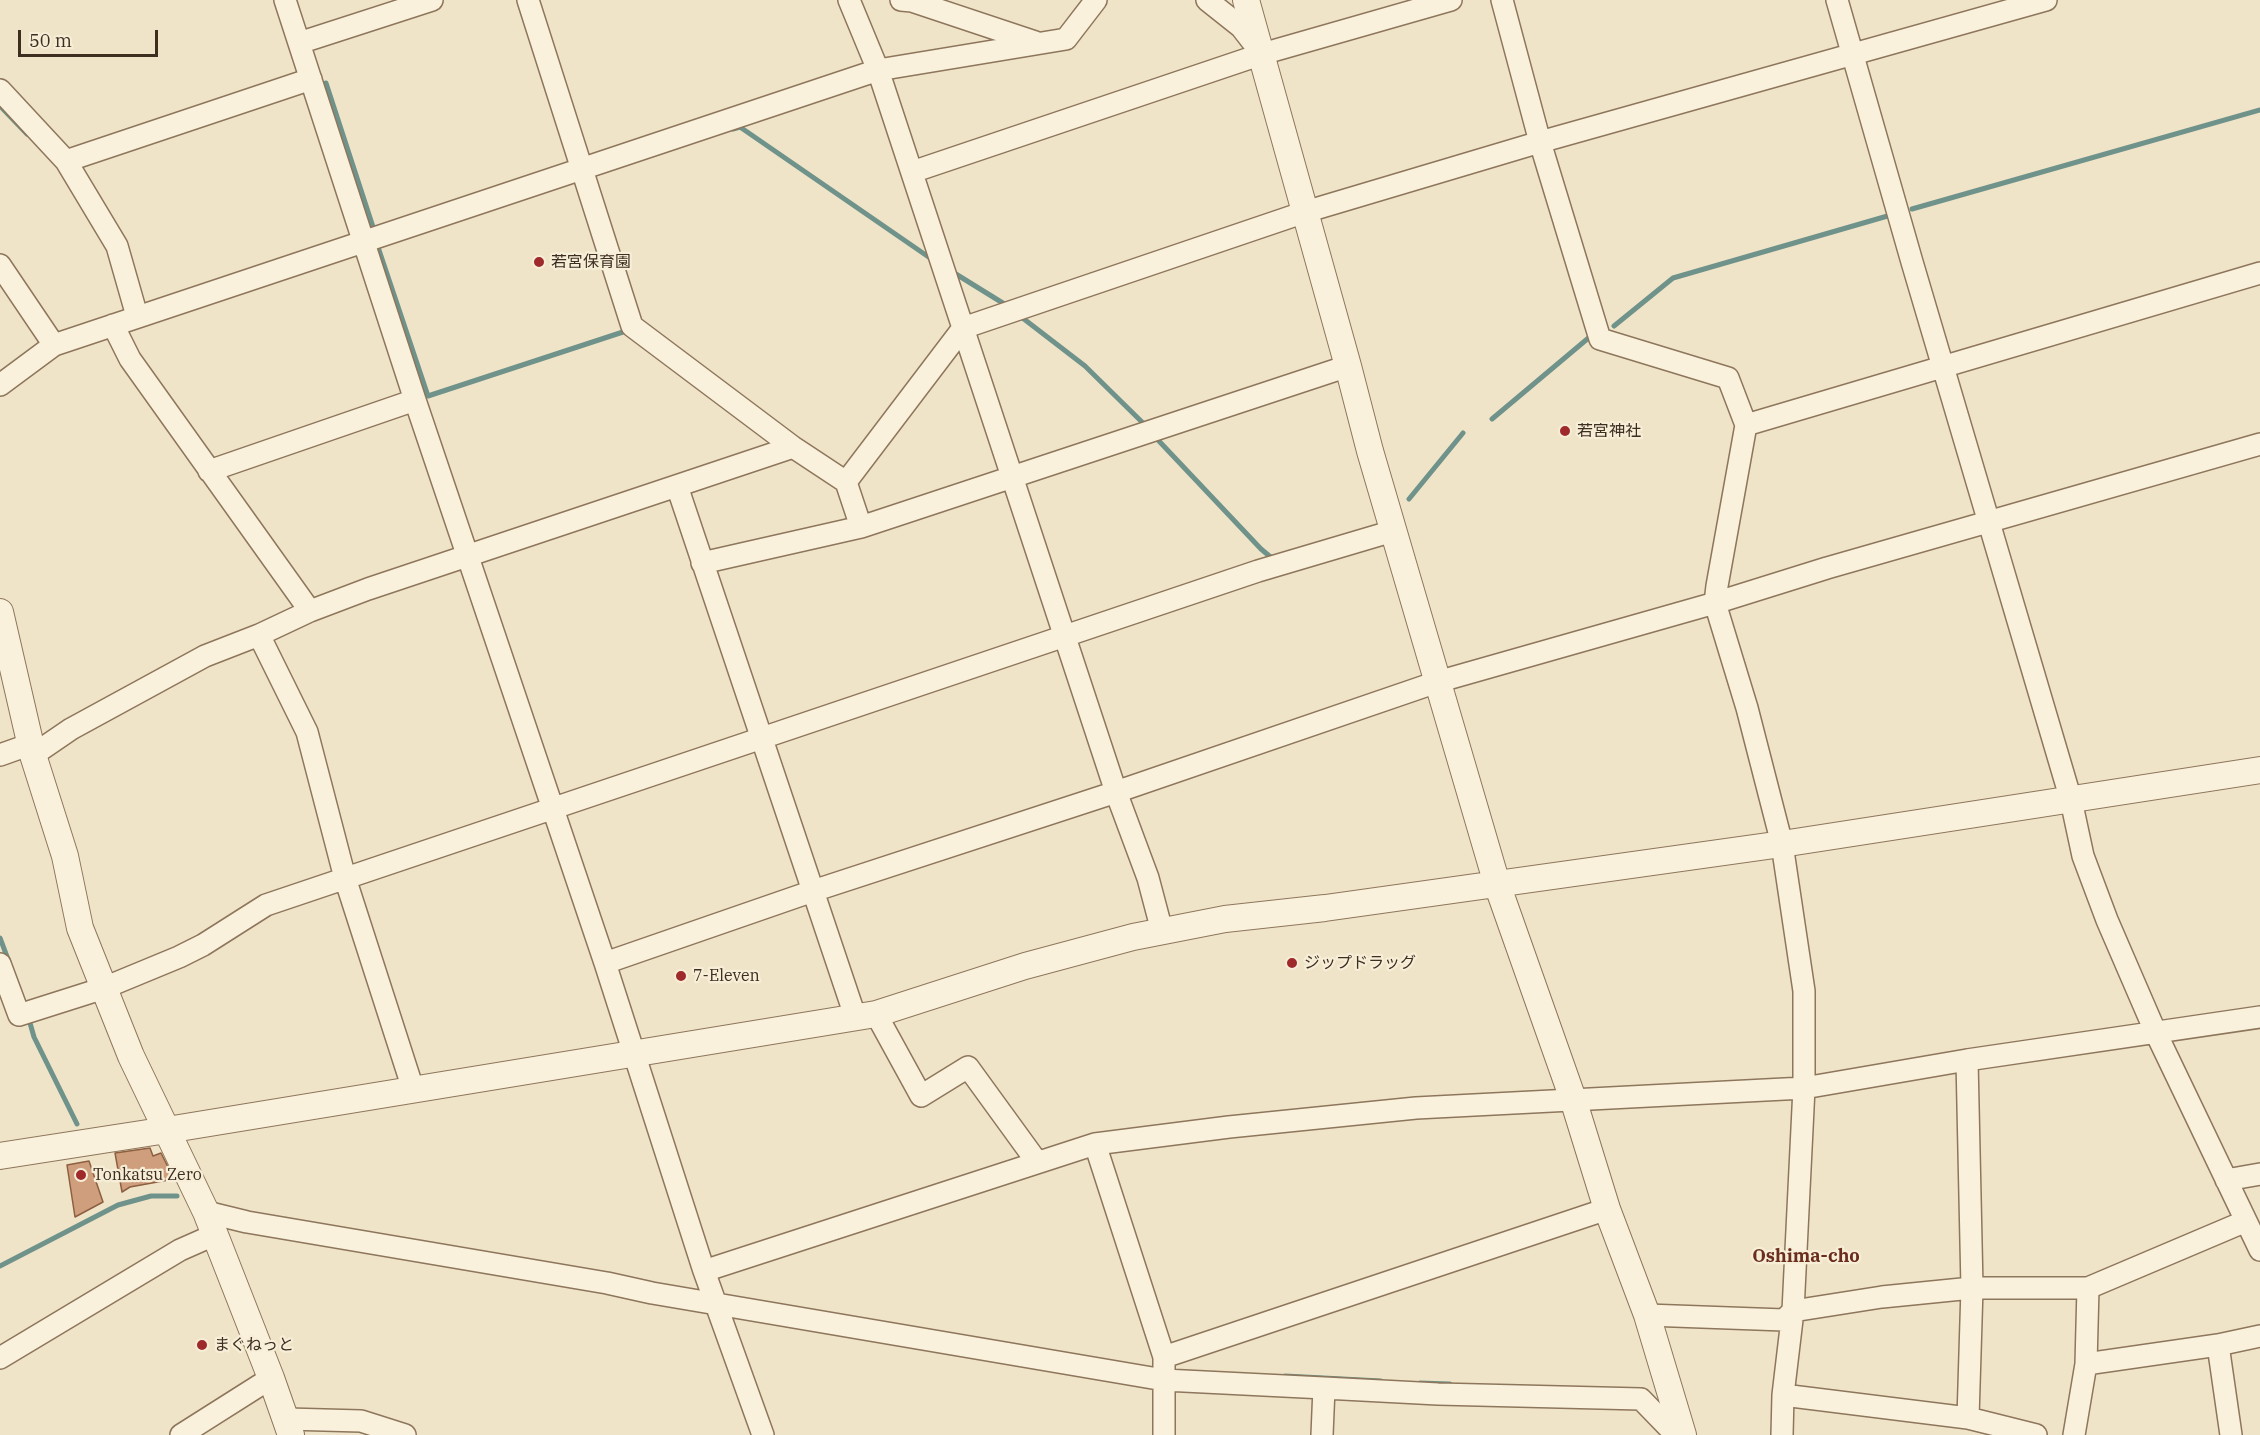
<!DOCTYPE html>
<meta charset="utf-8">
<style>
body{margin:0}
#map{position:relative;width:2260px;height:1435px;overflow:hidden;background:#f0e4c8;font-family:"IBM Plex Serif",serif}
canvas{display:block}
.scale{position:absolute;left:18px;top:30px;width:140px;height:27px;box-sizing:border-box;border:3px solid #3d2e20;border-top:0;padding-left:8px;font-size:18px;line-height:21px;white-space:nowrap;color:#3d2e20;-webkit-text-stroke:4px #f7eed8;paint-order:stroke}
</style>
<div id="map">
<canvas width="2260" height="1435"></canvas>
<div class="scale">50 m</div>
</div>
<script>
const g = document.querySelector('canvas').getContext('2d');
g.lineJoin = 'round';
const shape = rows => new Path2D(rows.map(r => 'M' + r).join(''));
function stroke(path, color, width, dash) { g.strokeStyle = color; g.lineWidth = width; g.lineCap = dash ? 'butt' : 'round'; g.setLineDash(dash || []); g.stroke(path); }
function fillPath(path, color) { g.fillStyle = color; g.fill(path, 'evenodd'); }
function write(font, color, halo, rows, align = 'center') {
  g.font = font + ' "IBM Plex Serif","Noto Sans JP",serif'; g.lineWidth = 4.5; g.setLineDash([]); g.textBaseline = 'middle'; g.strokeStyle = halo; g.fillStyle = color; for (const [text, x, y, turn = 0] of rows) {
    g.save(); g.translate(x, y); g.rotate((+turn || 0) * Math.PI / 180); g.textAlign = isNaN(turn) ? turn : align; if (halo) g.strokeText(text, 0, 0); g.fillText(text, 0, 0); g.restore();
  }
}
const stream = shape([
 [326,83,374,230],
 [0,106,27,134],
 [733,129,740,127,933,260],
 [1912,209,2260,110],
 [378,247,428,396,626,331,625,327],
 [951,271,1006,305],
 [1020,316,1085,366,1145,425],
 [1614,326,1673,278,1891,215],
 [1492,419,1592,335],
 [1158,440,1261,549,1273,559],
 [1409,499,1463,433],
 [0,938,9,962],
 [30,1023,34,1037,77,1124],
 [0,1266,118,1205,151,1196,177,1196],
 [1285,1376,1381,1381],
 [1420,1383,1450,1384]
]);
const building = shape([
 [150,1148,153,1156,161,1153,174,1179,130,1187,122,1192,115,1153,150,1148],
 [89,1161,103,1202,75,1217,67,1165,89,1161]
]);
const minor = shape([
 [285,0,415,400,605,963,704,1271,763,1435],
 [528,0,632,326,793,447,846,482,963,328,1305,212,1540,142,2046,0],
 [849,0,878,70,1116,792,1148,878,1162,931],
 [901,0,912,1,1035,42],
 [1207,0,1241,27,1258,49],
 [1502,0,1540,142,1600,339,1728,378,1746,425,1717,586,1715,603,1747,708,1782,844,1804,991,1804,1088,1793,1311,1783,1395,1782,1435],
 [1837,0,1912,262,2071,800,2083,856,2107,920,2155,1031,2260,1250],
 [299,43,432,0],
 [0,90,66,161,117,246,137,316],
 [66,161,311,79],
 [912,172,1262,54,1451,0],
 [0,265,54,345],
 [113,325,130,359,310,611],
 [0,385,54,345,878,70,1066,39,1096,0],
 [1746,425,2260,273],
 [209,471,415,400],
 [846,482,861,527],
 [677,486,855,1016],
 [702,563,861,527,1348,366],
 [259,635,307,732,345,878,413,1089],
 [0,755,31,744],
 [33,755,71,729,205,656,259,635,310,611,368,589,793,447],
 [605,963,813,891,1116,792,1437,682,1715,603,1827,568,2260,444],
 [0,964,19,1015,104,988,179,957,203,945,266,905,1258,571,1393,531],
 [876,1014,921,1096,968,1067,1037,1162],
 [1967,1060,1972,1288,1968,1418],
 [1095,1144,1164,1357],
 [2226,1180,2260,1174],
 [206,1212,247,1222,607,1283,652,1293,1164,1380,1324,1388,1322,1435],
 [704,1271,1095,1144,1229,1127,1416,1108,1804,1088,1967,1060,2260,1017],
 [1647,1315,1784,1320,1793,1311,1882,1297,1972,1288,2088,1288],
 [2218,1345,2086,1364,2088,1288,2246,1221],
 [0,1358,180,1250,214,1235],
 [1324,1388,1438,1394,1641,1399,1676,1435],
 [1783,1395,1968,1418,2036,1435],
 [287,1419,361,1421,405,1435],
 [181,1435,271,1378],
 [1164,1435,1164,1357,1607,1209],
 [2074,1435,2086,1364],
 [2231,1435,2218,1345,2260,1336]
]);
const tertiary = shape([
 [1246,0,1348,366,1370,451,1497,884,1573,1099,1607,1209,1647,1315,1683,1435],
 [0,612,33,755,65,856,80,928,131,1056,206,1212,271,1378,291,1435],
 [0,1156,167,1130,876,1014,1025,966,1133,937,1225,919,1325,908,1782,844,2260,770]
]);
const markers = [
 [539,262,6,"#9e2a2b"],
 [1565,431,6,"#9e2a2b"],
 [1292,963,6,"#9e2a2b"],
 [681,976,6,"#9e2a2b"],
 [81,1175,6,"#9e2a2b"],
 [202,1345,6,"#9e2a2b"]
];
const poiNames = [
 ["若宮保育園",551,262],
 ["若宮神社",1577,431],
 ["ジップドラッグ",1304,963],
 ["7-Eleven",693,976],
 ["Tonkatsu Zero",93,1175],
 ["まぐねっと",214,1345]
];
const neighbourhoodNames = [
 ["Oshima-cho",1806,1257]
];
stroke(stream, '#6f938a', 5);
fillPath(building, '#cf9f7d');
stroke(building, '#8d5f41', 1.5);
stroke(minor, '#8d765c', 24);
stroke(tertiary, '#8d765c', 28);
stroke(minor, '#faf1dc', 21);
stroke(tertiary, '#faf1dc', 26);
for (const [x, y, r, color] of markers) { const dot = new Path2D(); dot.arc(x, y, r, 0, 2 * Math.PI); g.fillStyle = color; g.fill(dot); stroke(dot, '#f7eed8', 2); }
write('16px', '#3d2e20', '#f7eed8', poiNames, 'left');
write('bold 18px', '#6b2e1e', '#f7eed8', neighbourhoodNames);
</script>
